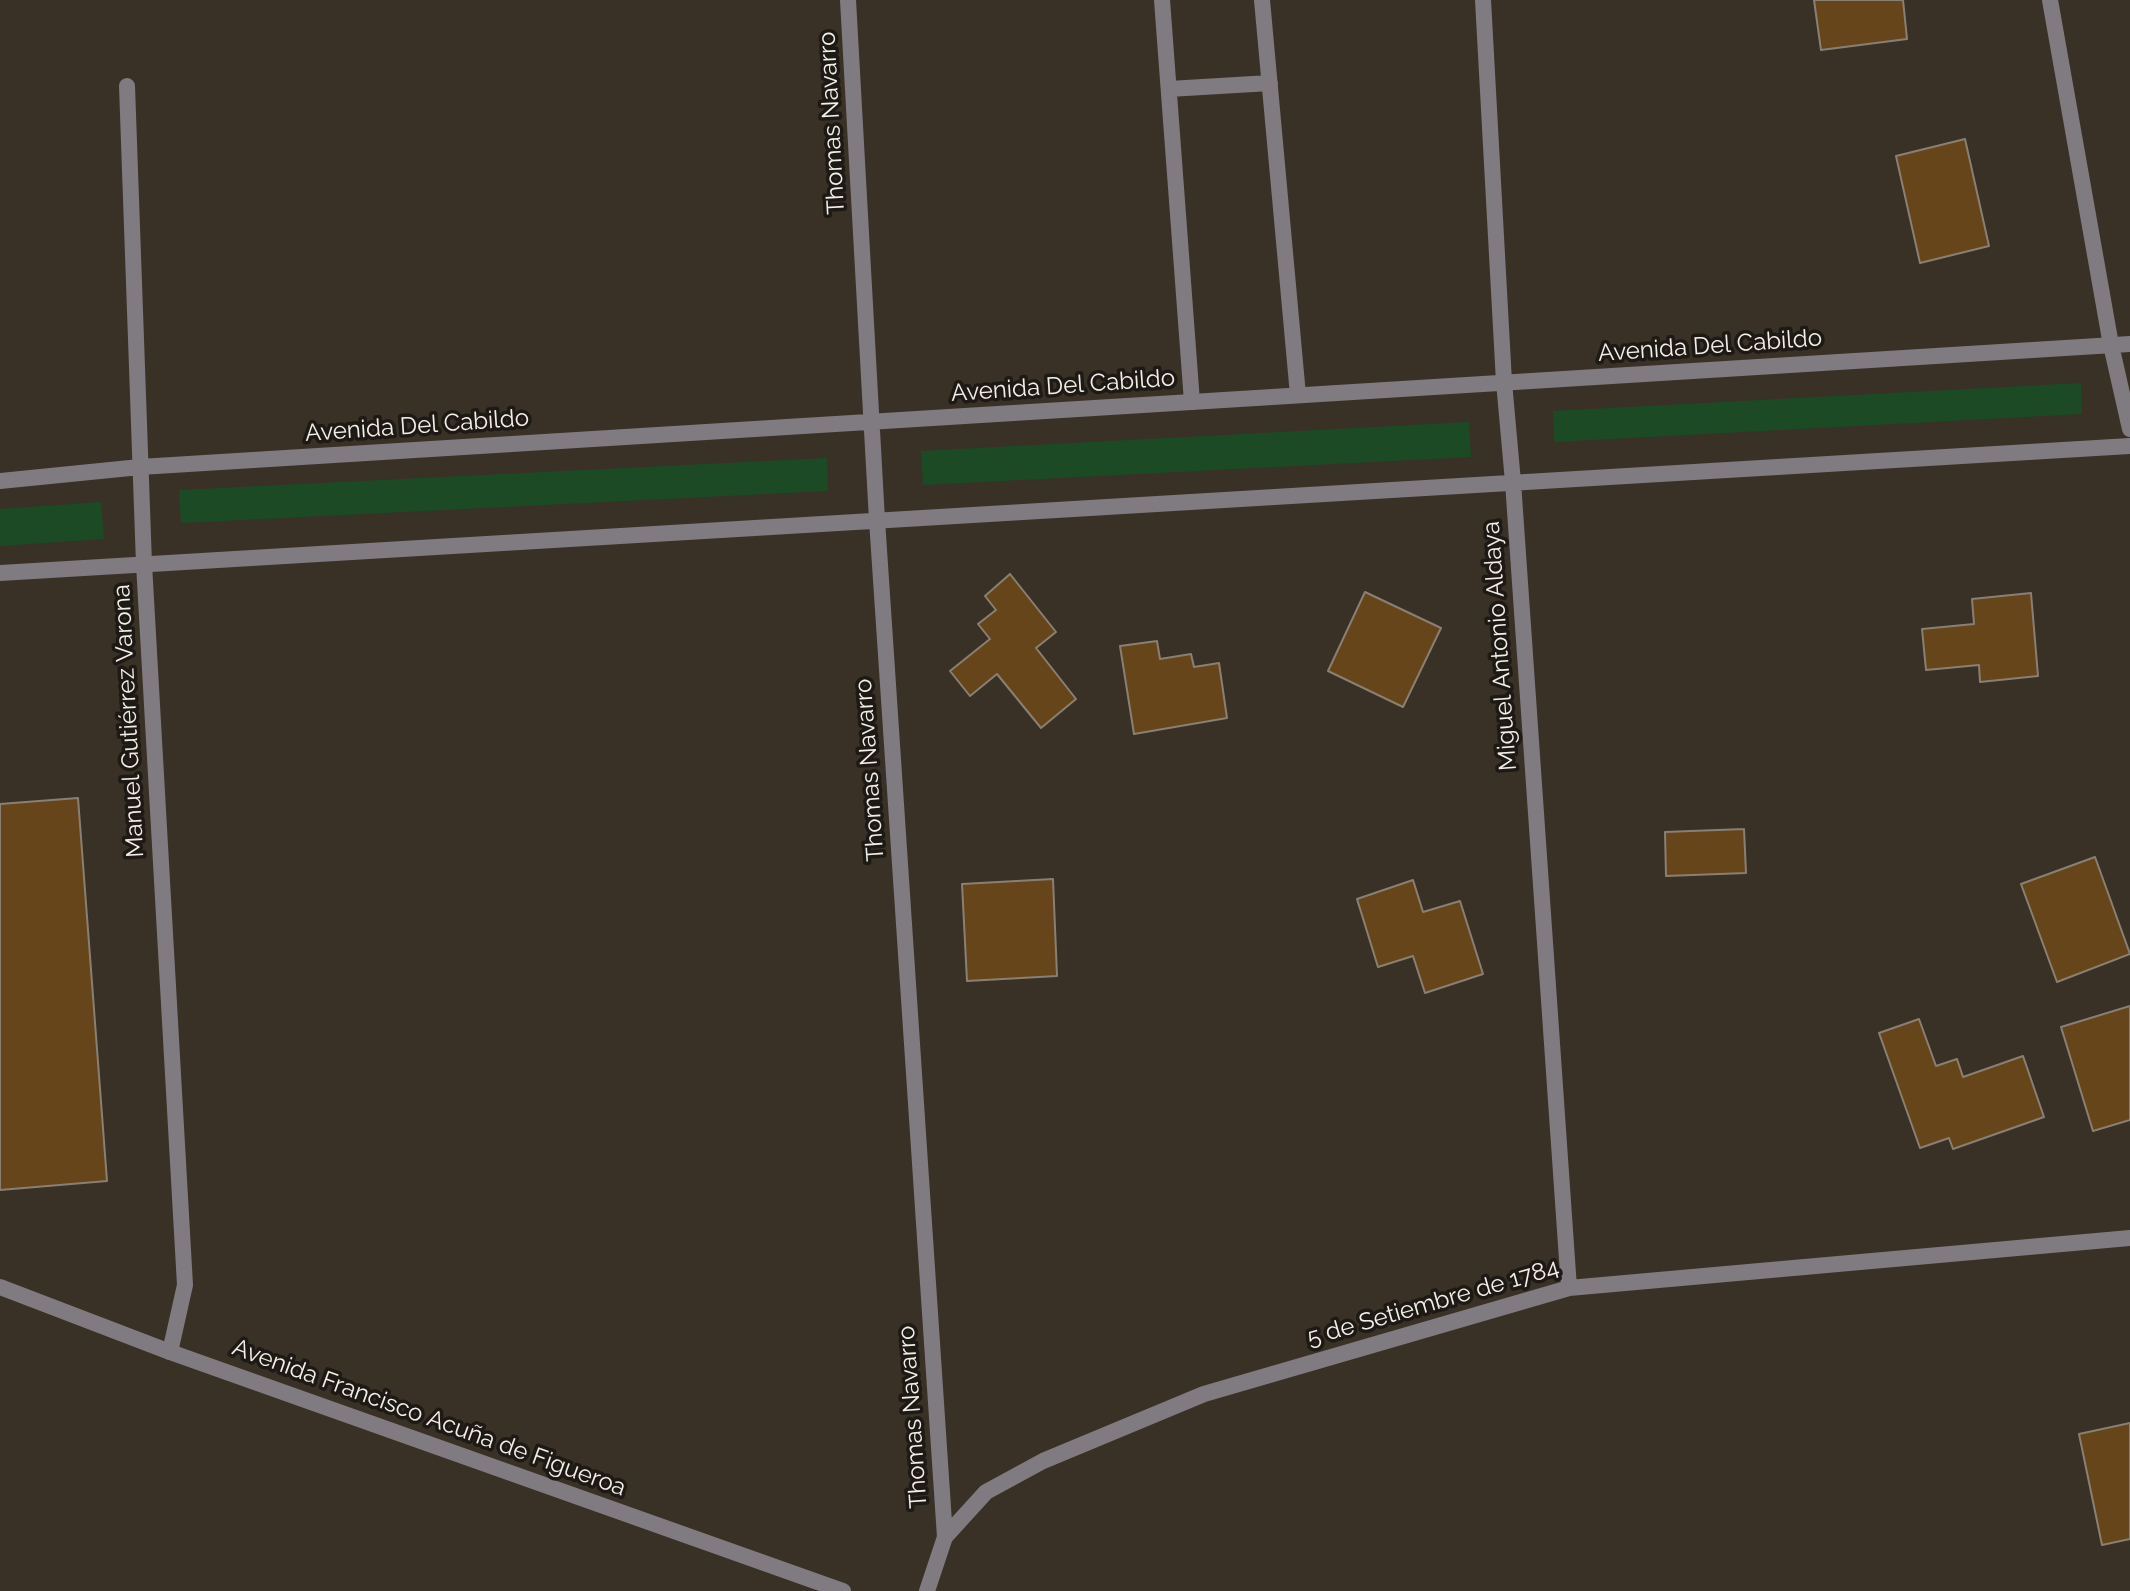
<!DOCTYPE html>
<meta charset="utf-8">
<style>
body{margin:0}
canvas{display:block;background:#393026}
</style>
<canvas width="2130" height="1591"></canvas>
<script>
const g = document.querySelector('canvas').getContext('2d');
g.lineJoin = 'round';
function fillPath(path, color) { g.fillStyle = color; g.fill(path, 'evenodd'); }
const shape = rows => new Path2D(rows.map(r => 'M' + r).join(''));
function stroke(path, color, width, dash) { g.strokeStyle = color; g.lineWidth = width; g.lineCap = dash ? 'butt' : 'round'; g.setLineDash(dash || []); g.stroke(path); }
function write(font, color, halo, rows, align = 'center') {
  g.font = font + ' Raleway,sans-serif'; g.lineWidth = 7; g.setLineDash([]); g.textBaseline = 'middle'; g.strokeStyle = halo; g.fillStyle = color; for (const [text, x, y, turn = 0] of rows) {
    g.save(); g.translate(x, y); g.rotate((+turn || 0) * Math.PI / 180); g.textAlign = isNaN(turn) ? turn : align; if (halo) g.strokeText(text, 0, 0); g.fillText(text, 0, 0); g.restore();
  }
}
const green = shape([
 [2081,383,2082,414,1554,442,1553,411],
 [1469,422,1471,457,923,485,921,451],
 [827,458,828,491,181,523,179,490],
 [101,502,104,539,0,546,0,509]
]);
const building = shape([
 [1814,0,1903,0,1907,39,1821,50,1814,0],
 [1965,139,1989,246,1920,263,1896,156,1965,139],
 [1010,574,1056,632,1036,648,1076,699,1041,728,997,674,970,696,950,671,990,639,978,624,996,610,985,596,1010,574],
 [1365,592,1441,628,1403,707,1328,671,1365,592],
 [2031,593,2038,676,1980,682,1979,665,1926,670,1922,629,1974,624,1972,599,2031,593],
 [1157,641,1160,659,1191,654,1194,667,1219,663,1227,718,1134,734,1120,646,1157,641],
 [78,798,107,1181,0,1190,0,804,78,798],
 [1744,829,1746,873,1666,876,1665,832,1744,829],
 [2095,857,2130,954,2057,982,2021,884,2095,857],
 [1053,879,1057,976,967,981,962,884,1053,879],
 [1413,880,1423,912,1460,901,1483,974,1425,993,1413,956,1378,967,1357,899,1413,880],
 [2130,1006,2130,1120,2093,1131,2061,1027,2130,1006],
 [1919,1019,1936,1066,1957,1059,1963,1077,2023,1056,2044,1117,1953,1149,1949,1138,1920,1148,1879,1033,1919,1019],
 [2130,1423,2130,1539,2102,1545,2079,1434,2130,1423]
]);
const service = shape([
 [1162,0,1192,402],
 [1262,0,1298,395],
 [1169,89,1270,83]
]);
const minor = shape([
 [848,0,877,520,945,1537],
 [1483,0,1504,382,1513,482,1569,1288],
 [2050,0,2111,345,2130,429],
 [127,86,144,564,185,1285,170,1352],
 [0,481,140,467,2130,344],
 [0,573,2130,446],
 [927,1591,945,1537,986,1492,1043,1461,1204,1394,1569,1288,2130,1238]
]);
const tertiary = shape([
 [0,1287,170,1352,843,1591]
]);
const streetNames = [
 ["Thomas Navarro",832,123,-93],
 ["Avenida Del Cabildo",1710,346,-4],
 ["Avenida Del Cabildo",1063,386,-4],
 ["Avenida Del Cabildo",417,426,-4],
 ["Miguel Antonio Aldaya",1500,646,-94],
 ["Manuel Gutiérrez Varona",129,721,-93],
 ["Thomas Navarro",870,770,-94],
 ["5 de Setiembre de 1784",1433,1303,-16],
 ["Thomas Navarro",913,1417,-94],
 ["Avenida Francisco Acuña de Figueroa",429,1418,20]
];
fillPath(green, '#1b4a25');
fillPath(building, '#67451a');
stroke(building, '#8a7f73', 2);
stroke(service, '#807b81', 16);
stroke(minor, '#807b81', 16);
stroke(tertiary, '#807b81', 16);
write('24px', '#f4eee8', '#1d1914', streetNames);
</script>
